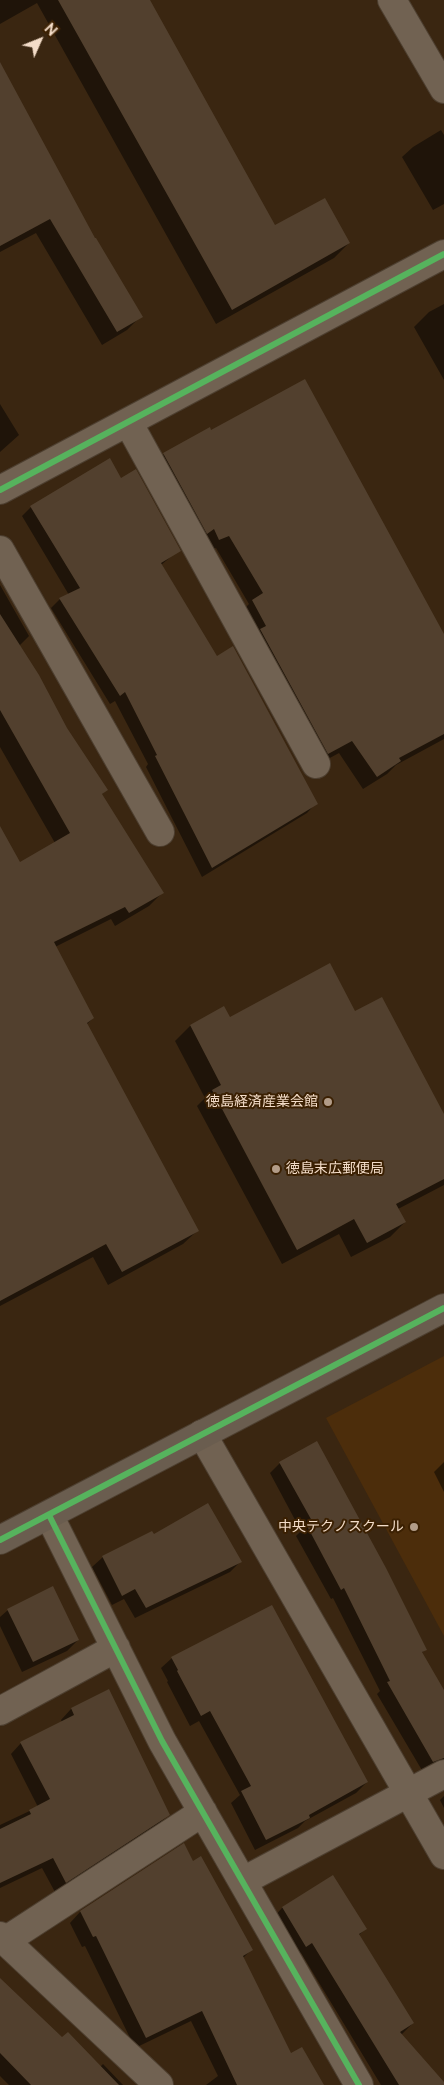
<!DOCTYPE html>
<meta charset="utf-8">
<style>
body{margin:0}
#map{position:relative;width:444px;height:2085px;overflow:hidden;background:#3a2611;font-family:Raleway,sans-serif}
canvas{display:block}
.north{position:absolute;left:15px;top:15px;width:50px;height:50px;-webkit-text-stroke:4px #3b2002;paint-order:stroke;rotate:46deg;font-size:14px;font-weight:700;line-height:20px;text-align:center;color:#f3dcc8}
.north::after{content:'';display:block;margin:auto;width:18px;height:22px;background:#f3dcc8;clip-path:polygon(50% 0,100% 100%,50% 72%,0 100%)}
</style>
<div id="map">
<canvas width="444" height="2085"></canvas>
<div class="north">N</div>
</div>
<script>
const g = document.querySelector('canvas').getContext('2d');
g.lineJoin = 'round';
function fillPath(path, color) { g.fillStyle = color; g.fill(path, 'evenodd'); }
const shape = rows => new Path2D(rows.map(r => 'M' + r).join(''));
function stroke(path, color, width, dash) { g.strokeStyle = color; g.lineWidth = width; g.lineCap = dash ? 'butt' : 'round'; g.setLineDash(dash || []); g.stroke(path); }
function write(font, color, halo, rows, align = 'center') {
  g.font = font + ' Raleway,"Noto Sans JP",sans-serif'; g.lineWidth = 4; g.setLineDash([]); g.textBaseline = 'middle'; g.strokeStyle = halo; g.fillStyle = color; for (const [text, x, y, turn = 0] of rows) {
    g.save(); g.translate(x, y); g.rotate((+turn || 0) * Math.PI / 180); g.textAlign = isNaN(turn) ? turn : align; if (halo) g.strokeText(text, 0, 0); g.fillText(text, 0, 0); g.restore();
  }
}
const built = shape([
 [444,1356,444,1636,326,1418]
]);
const shadow = shape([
 [0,0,148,0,275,226,349,243,334,258,216,324,37,3,0,24],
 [0,65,94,240,141,316,127,330,102,345,36,233,0,252],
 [441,130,444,135,444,204,433,210,402,157,413,147],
 [444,304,444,380,414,327,429,312],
 [0,404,19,435,0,452],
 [164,454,444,637,444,739,396,765,387,774,363,789,339,753,315,766,239,614,249,604,216,548,206,552,151,467],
 [121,479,179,550,161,565,217,658,316,803,307,813,202,877,146,767,148,764,115,701,110,704,51,608,60,599,69,595,22,516,31,507],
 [0,585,29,636,19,646,66,729,106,790,101,795,162,893,149,906,115,926,111,919,55,947,93,1018,86,1025,197,1231,183,1244,108,1285,93,1257,0,1306,0,829,20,864,55,843,0,747],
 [224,1008,230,1018,444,1116,444,1185,398,1209,405,1222,390,1237,351,1257,339,1234,282,1264,197,1106,205,1098,175,1041,190,1026],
 [444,1462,444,1492,434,1472],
 [280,1463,425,1649,421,1654,444,1693,444,1773,423,1772,377,1694,380,1691,333,1598,331,1599,296,1536,301,1531,270,1473],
 [153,1536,240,1562,230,1572,135,1618,124,1599,112,1605,92,1567,103,1557],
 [8,1610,78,1640,67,1651,22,1672,0,1626,0,1617],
 [172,1658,367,1782,356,1793,305,1821,298,1828,255,1850,231,1803,240,1795,199,1721,190,1726,167,1682,168,1681,161,1668],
 [108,1690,169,1814,158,1825,55,1892,42,1868,0,1888,0,1825,38,1807,11,1754,21,1743,62,1722,61,1720,71,1709],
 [444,1796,444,1808,440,1800],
 [184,1845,193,1863,252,1949,243,1958,290,2055,323,2085,206,2085,218,2076,191,2021,135,2048,85,1946,82,1947,70,1923,80,1912],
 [333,1877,365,1929,359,1935,413,2023,401,2035,444,2085,381,2085,301,1953,295,1956,272,1919,282,1908],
 [0,1980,69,2047,100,2067,103,2064,123,2085,9,2085,0,2076]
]);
const building = shape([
 [58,0,150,0,275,225,325,198,350,243,232,310],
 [0,62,95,238,96,238,143,317,117,332,50,219,0,246],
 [305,379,444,634,444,734,399,758,401,761,377,777,352,741,328,754,260,629,266,626,252,600,263,593,229,536,219,540,214,529,207,534,163,453,210,427,211,430],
 [110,458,121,478,136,469,181,551,161,563,217,656,233,646,318,804,212,868,155,756,157,755,125,692,120,696,59,598,80,588,30,506],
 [0,614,39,675,67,728,108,790,102,794,164,893,129,913,125,907,54,942,94,1018,87,1023,199,1231,122,1272,106,1244,0,1301,0,826,20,862,70,833,0,710],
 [330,963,355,1011,382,997,444,1114,444,1179,396,1204,406,1222,367,1243,354,1219,297,1250,212,1090,221,1085,190,1025,224,1006,230,1017],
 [317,1441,386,1568,427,1650,422,1652,444,1690,444,1758,433,1762,387,1682,390,1681,344,1588,341,1590,306,1524,312,1521,279,1462],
 [208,1503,242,1562,146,1608,135,1589,122,1596,102,1556,152,1531,154,1534],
 [53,1586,79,1640,33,1662,7,1609],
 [272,1605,368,1782,309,1815,310,1818,266,1840,241,1791,251,1786,210,1711,201,1716,177,1671,178,1670,171,1657],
 [109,1689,170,1815,66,1883,53,1858,0,1883,0,1829,31,1814,29,1810,50,1799,20,1742,74,1715,71,1708],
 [184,1843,193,1861,201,1856,253,1950,243,1956,291,2053,302,2047,324,2085,237,2085,202,2011,146,2038,96,1936,93,1937,80,1911],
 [333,1875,367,1929,359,1934,414,2023,400,2032,444,2082,444,2085,399,2085,312,1943,306,1947,282,1907],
 [0,1978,62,2037,68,2032,119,2085,31,2085,0,2053]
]);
const street = shape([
 [392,0,444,89],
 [128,422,316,764],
 [0,490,444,254],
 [0,550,160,832],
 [202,1434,444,1855],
 [49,1515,162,1741,359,2085],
 [0,1711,116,1648],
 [243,1881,444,1774],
 [0,1936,159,2085],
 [5,1941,203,1812]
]);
const secondary = shape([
 [0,1540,444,1308]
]);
const cycleway = shape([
 [0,490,444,254],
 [49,1515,162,1741,359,2085],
 [0,1540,444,1308]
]);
const markers = [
 [328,1102,5,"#b29c88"],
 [276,1169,5,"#b29c88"],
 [414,1527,5,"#b29c88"]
];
const poiNames = [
 ["徳島経済産業会館",318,1102],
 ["徳島末広郵便局",286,1169,"left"],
 ["中央テクノスクール",404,1527]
];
fillPath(built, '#4c2d0b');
fillPath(shadow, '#0007');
fillPath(building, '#52402e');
stroke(street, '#4d3f30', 30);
stroke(secondary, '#4d3f30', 30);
stroke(street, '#716252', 28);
stroke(secondary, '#6a5d4f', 28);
stroke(cycleway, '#56b35d', 6);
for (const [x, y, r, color] of markers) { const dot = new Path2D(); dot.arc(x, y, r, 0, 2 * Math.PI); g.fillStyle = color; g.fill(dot); stroke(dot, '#3b2002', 2); }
write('14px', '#f3dcc8', '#3b2002', poiNames, 'right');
</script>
